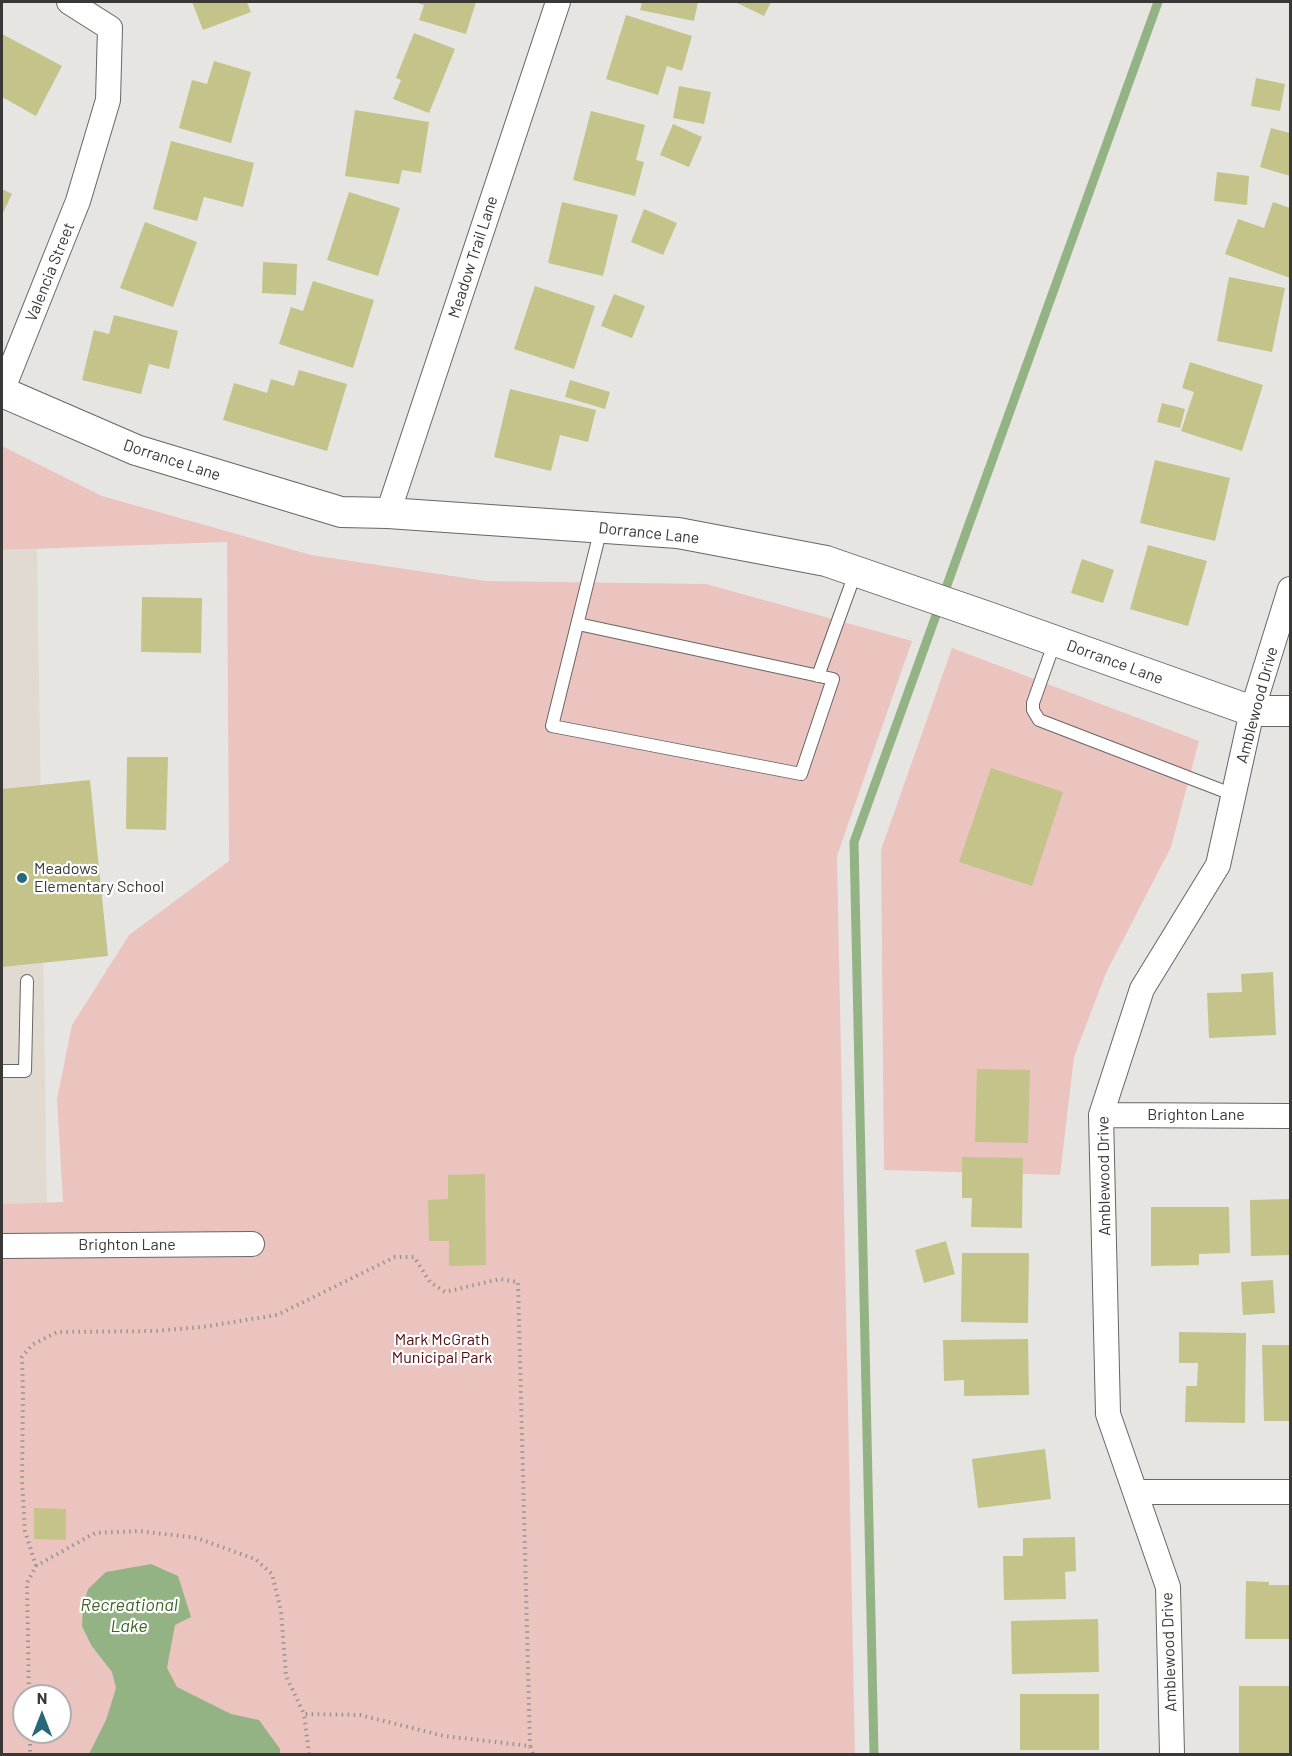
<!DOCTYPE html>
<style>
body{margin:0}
#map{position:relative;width:1292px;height:1756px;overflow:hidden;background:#e7e5e2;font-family:Barlow,sans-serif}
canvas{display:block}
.frame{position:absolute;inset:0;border:3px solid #393837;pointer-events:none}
.north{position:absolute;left:12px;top:1684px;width:60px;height:60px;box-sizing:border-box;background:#fff;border:2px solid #b0afaf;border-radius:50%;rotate:0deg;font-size:16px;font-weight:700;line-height:24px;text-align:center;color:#393837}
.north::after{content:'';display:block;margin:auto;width:21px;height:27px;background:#26697b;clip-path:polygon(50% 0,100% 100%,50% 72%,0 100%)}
</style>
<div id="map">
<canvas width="1292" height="1756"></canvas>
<div class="frame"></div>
<div class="north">N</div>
</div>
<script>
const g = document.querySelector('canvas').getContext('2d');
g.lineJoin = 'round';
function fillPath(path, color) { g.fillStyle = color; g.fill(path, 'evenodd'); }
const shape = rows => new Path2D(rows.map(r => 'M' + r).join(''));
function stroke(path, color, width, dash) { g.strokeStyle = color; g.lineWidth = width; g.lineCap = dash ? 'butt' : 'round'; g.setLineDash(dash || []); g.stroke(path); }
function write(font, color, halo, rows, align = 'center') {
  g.font = font + ' Barlow,sans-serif'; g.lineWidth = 4.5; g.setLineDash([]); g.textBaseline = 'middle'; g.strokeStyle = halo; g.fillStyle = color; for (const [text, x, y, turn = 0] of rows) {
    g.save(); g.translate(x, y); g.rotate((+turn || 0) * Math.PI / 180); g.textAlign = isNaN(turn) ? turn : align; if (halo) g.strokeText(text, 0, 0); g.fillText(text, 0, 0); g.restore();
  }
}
const built = shape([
 [37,549,47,1207,2,1207,2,550]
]);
const green = shape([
 [2,446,102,496,311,555,486,581,706,584,912,641,837,856,855,1754,2,1754,2,1204,63,1202,57,1099,72,1025,129,935,229,861,227,542,2,550],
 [24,1696,60,1696,60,1732,24,1732],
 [952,648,1199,741,1171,847,1106,973,1074,1057,1060,1175,884,1170,881,850]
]);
const water = shape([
 [151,1564,178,1576,191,1617,175,1625,167,1668,177,1687,231,1714,259,1720,280,1749,280,1754,89,1754,106,1720,116,1688,112,1672,91,1645,82,1626,83,1606,88,1589,106,1572]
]);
const stream = shape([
 [874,1754,854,842,1158,2]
]);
const building = shape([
 [192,2,247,2,251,12,203,30],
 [414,2,476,2,466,34,419,20,424,5],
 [642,2,698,2,694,21,640,10],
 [735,2,771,2,764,16],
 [626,15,692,36,682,71,667,66,658,95,606,79],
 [414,33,455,49,429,113,393,99,401,80,396,78],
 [2,34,62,66,36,116,2,97],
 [214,61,251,72,231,143,179,128,192,80,207,84],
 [1256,78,1285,84,1280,111,1251,106],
 [679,86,711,92,704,124,673,118],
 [355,110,429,122,421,173,402,170,399,184,345,176],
 [591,111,645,125,636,160,644,162,635,196,573,180],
 [673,124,702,137,689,167,660,155],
 [1271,128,1290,133,1290,176,1260,167],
 [171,141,254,163,243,207,204,197,197,221,153,209],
 [1217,172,1249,176,1247,205,1214,201],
 [2,189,12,194,2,215],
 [349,192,400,208,378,276,327,260],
 [562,202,618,215,603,276,548,263],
 [1273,202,1290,208,1290,278,1225,254,1238,219,1264,228],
 [644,209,677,223,663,255,631,242],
 [145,222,197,242,173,307,120,288],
 [263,262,297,264,296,295,262,293],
 [1229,277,1285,288,1272,352,1217,341],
 [313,281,374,300,353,368,279,344,291,307,303,311],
 [535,286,595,306,574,369,514,349],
 [614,294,645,306,632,338,601,326],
 [114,315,178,331,169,369,149,364,141,394,82,380,94,330,109,334],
 [1190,362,1263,385,1242,451,1181,431,1194,392,1182,388],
 [299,370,347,384,327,451,223,420,234,383,267,393,271,379,294,386],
 [570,380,610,392,605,409,565,397],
 [510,389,596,410,588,442,560,435,551,471,494,457],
 [1162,403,1185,409,1180,428,1157,422],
 [1155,460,1230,478,1215,541,1140,523],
 [1148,545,1207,561,1188,626,1130,609],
 [1082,559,1114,570,1103,603,1071,593],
 [142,597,202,598,201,653,141,652],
 [127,757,168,757,166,830,126,829],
 [991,768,1063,792,1032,886,959,862],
 [90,780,108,956,2,967,2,789],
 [1273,972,1276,1035,1209,1038,1207,993,1242,992,1241,974],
 [977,1069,1030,1070,1028,1143,975,1142],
 [962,1157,1023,1158,1022,1228,971,1227,972,1198,962,1198],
 [485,1174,486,1265,449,1266,449,1241,429,1241,428,1200,448,1199,448,1175],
 [1290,1199,1290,1255,1251,1256,1250,1200],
 [1151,1207,1229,1207,1230,1253,1199,1254,1199,1265,1151,1266],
 [946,1241,955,1274,924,1283,915,1250],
 [962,1253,1029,1253,1028,1323,961,1322],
 [1273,1280,1275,1313,1243,1315,1241,1282],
 [1179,1332,1246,1333,1245,1423,1185,1422,1186,1386,1197,1386,1198,1363,1179,1363],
 [1028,1339,1029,1395,964,1396,964,1380,944,1381,943,1340],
 [1262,1345,1290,1345,1290,1421,1264,1421],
 [1045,1449,1051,1499,978,1508,972,1459],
 [34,1508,66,1509,66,1540,34,1539],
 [1075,1537,1076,1571,1065,1572,1066,1599,1004,1600,1003,1556,1023,1556,1023,1538],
 [1246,1581,1269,1582,1269,1585,1290,1585,1290,1639,1245,1639],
 [1098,1619,1099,1672,1012,1674,1011,1621],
 [1239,1686,1290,1686,1290,1754,1239,1754],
 [1020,1694,1099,1694,1099,1750,1020,1750]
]);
const path = shape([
 [36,1566,25,1531,22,1481,23,1395,22,1357,32,1345,57,1332,155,1331,202,1327,277,1315,395,1257,414,1257,430,1282,445,1292,500,1279,518,1282,530,1746],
 [29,1696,27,1583,36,1566,95,1533,139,1531,197,1538,255,1559,272,1574,281,1611,286,1676,304,1714],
 [30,1732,30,1754],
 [309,1754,304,1714,360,1715,444,1736,530,1746,533,1754]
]);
const service = shape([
 [578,624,833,679,801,774,552,726,601,528],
 [1055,641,1033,703,1033,710,1039,720,1234,795],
 [818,676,856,571],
 [2,1071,25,1071,27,981]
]);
const minor = shape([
 [2,391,78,201,108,100,110,28,69,2],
 [388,513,558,2],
 [1101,1115,1290,1116],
 [2,1246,252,1244],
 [1136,1492,1290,1492],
 [1172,1754,1168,1587,1108,1414,1101,1115,1142,989,1218,865,1252,711,1290,589]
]);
const tertiary = shape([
 [2,392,136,450,341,512,388,513,678,533,826,561,991,618,1252,711,1290,711]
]);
const markers = [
 [22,878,6,"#26697b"]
];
const streetNames = [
 ["Meadow Trail Lane",473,257,-72],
 ["Valencia Street",50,272,-68],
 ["Dorrance Lane",172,460,18],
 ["Dorrance Lane",649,533,6],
 ["Dorrance Lane",1115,662,20],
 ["Amblewood Drive",1257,705,-75],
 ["Brighton Lane",1196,1115],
 ["Amblewood Drive",1104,1176,-91],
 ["Brighton Lane",127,1245],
 ["Amblewood Drive",1169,1652,-92]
];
const poiNames = [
 ["Meadows",34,869],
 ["Elementary School",34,887]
];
const parkNames = [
 ["Mark McGrath",442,1340],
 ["Municipal Park",442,1358]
];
const waterNames = [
 ["Recreational",129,1605],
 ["Lake",129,1626]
];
fillPath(built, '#e0dad0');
fillPath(green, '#ebc4c0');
fillPath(water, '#93b384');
stroke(stream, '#93b384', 9);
fillPath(building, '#c3c38a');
stroke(service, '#686664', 14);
stroke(minor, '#686664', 26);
stroke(tertiary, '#686664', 32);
stroke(path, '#969492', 4, [1.5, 4.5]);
stroke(service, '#fff', 12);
stroke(minor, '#fff', 24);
stroke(tertiary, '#fff', 30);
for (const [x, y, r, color] of markers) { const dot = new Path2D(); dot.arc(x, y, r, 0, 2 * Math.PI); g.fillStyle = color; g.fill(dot); stroke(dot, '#fff', 2); }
write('16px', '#393837', '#fff', streetNames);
write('16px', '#393837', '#fff', poiNames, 'left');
write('16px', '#53080d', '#fff', parkNames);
write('italic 18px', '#3b6524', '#fff', waterNames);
</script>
